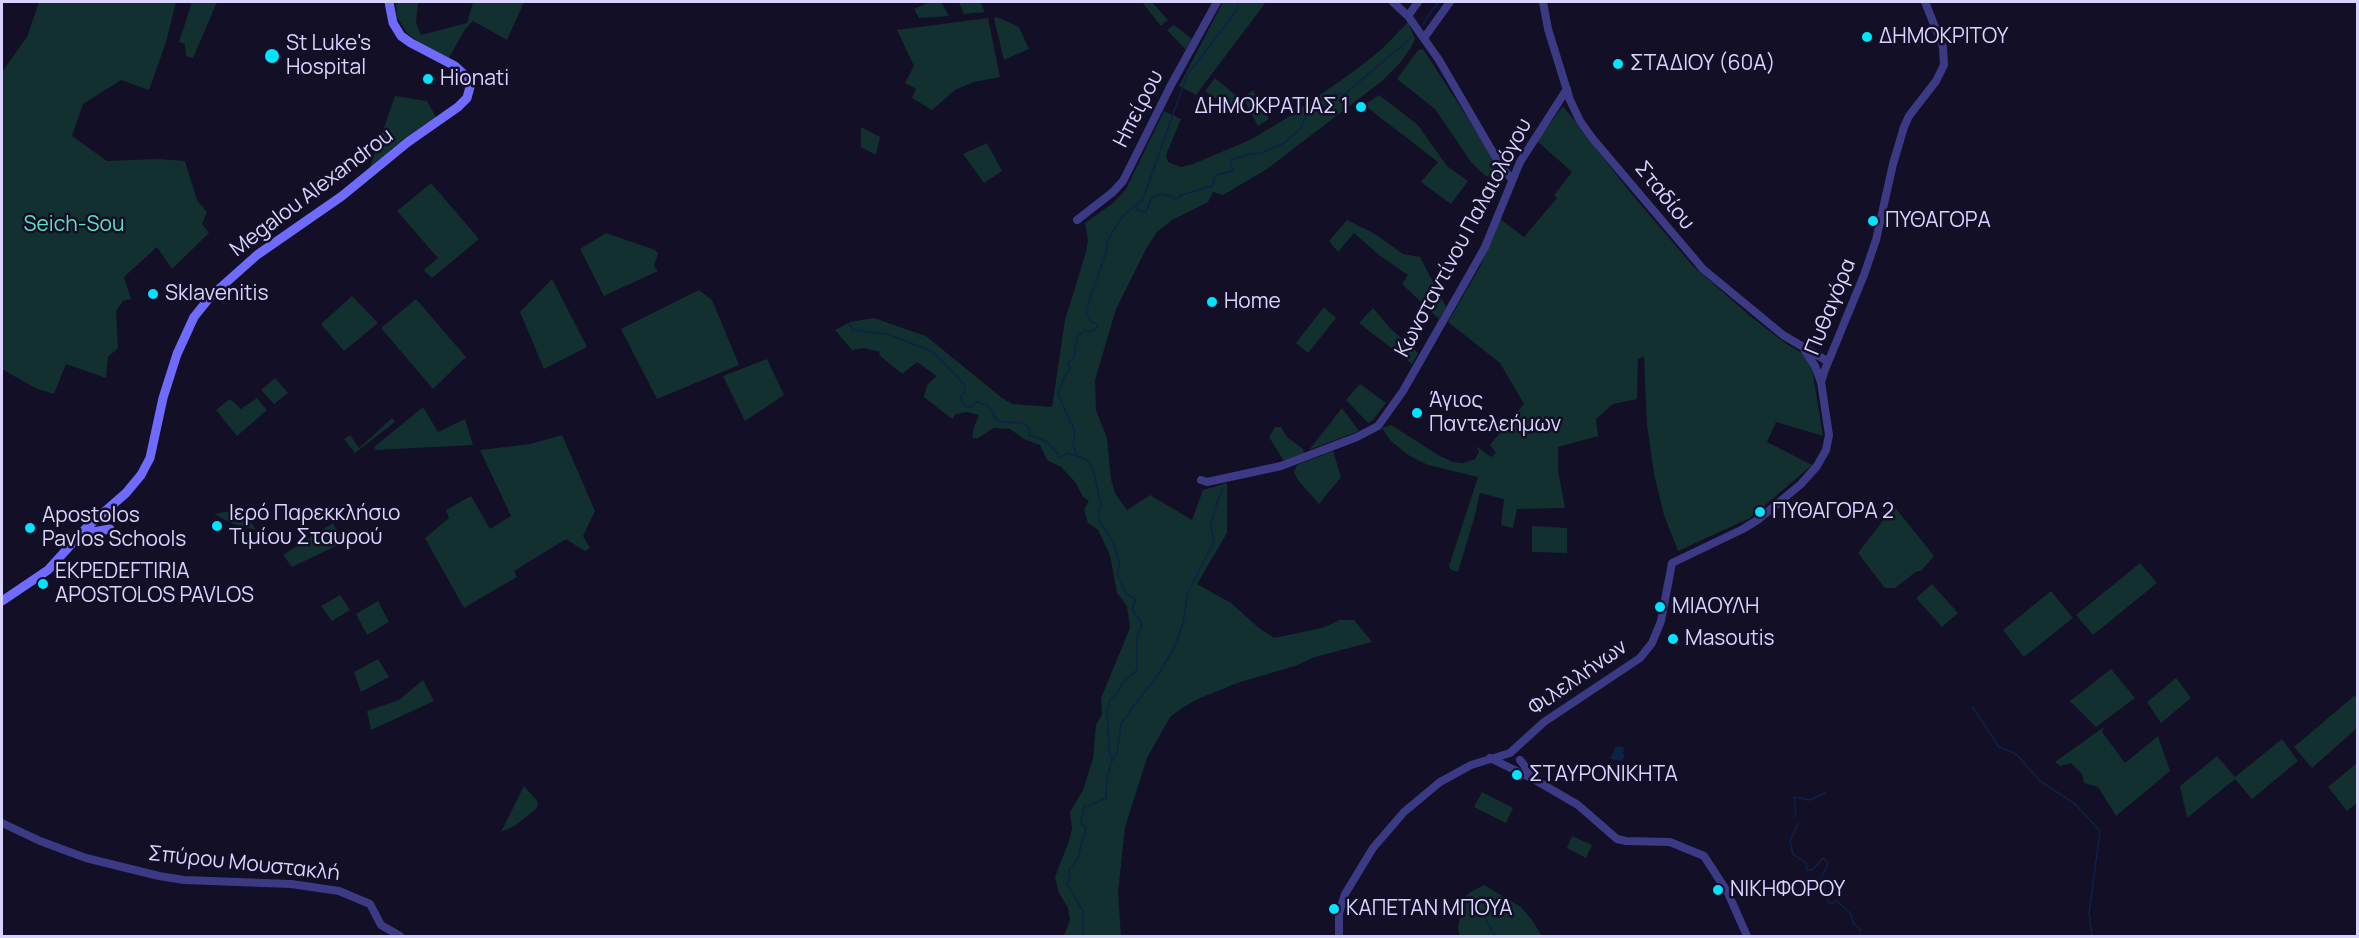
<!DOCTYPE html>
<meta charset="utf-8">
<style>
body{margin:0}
#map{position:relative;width:2359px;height:938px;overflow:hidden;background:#130f26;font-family:Manrope,sans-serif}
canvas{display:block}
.frame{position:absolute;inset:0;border:3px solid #d9d4ff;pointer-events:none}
</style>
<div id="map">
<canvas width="2359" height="938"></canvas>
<div class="frame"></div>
</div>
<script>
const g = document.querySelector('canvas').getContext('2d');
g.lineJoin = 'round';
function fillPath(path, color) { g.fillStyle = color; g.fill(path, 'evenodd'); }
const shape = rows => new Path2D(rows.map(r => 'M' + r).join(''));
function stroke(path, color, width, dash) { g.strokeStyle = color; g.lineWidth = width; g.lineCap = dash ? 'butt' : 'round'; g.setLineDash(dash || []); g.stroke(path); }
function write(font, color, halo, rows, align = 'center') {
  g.font = font + ' Manrope,sans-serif'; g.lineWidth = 5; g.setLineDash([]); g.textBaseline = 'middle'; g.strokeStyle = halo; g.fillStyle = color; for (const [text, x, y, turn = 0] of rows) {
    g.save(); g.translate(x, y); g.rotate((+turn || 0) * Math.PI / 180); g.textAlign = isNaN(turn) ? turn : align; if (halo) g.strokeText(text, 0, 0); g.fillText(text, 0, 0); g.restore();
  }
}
const green = shape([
 [39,2,176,2,166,42,149,90,121,80,83,104,72,136,107,161,158,159,185,161,197,200,207,212,202,224,209,233,172,269,157,247,124,277,131,299,123,301,116,311,118,348,108,357,106,378,66,364,54,394,35,388,2,369,2,72,27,37],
 [192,2,217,2,193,58,186,56,185,44,179,42],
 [396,2,418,3,416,23,421,35,467,23,473,2,524,2,507,40,473,21,465,29,449,58,421,44,407,33,397,17],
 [930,2,941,2,949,16,919,18,914,9],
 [959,2,980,2,985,12,964,14],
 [1142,2,1152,2,1168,20,1161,26],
 [1223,2,1266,2,1196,95,1179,86],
 [997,17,1019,27,1029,49,1004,60,995,23,994,18],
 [988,18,1000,77,974,82,955,90,932,110,912,98,916,89,905,83,914,66,897,30],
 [1408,22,1415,39,1410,49,1400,63,1382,81,1267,169,1223,195,1213,192,1208,202,1172,220,1157,232,1146,249,1116,309,1095,380,1096,410,1107,438,1111,479,1115,493,1127,510,1150,495,1192,520,1203,490,1227,483,1227,533,1197,584,1231,603,1259,628,1274,638,1322,628,1340,620,1354,620,1372,642,1315,657,1295,666,1237,683,1198,699,1182,708,1170,717,1147,758,1125,827,1118,893,1121,936,1064,936,1070,920,1068,908,1059,893,1055,877,1069,841,1072,828,1070,812,1083,790,1093,758,1096,725,1102,714,1101,698,1130,628,1127,606,1117,593,1110,555,1098,530,1088,523,1084,510,1089,501,1083,497,1076,483,1061,467,1047,460,1040,445,1024,439,1010,429,994,428,978,438,972,438,974,427,979,415,967,412,956,414,952,419,924,397,927,385,937,376,917,362,902,374,879,355,880,352,864,348,852,350,835,330,850,322,874,318,926,336,1002,398,1013,404,1052,407,1065,320,1086,252,1088,240,1085,223,1113,203,1126,189,1164,111,1181,119,1166,155,1168,162,1181,167,1193,164,1252,139,1290,116,1357,69,1383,48],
 [1174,25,1192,39,1186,50,1167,30],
 [1423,49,1491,154,1505,180,1486,176,1481,172,1471,162,1435,109,1397,79,1418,50],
 [1215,78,1239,98,1227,107,1205,91],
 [1253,90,1269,119,1258,126,1243,98],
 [1379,95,1417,124,1447,166,1468,181,1451,204,1421,182,1438,162,1364,105],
 [395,96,427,101,436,117,404,139,370,167],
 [1563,106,1630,192,1693,266,1749,315,1785,343,1802,353,1812,368,1823,436,1776,422,1767,442,1812,465,1750,518,1678,551,1664,515,1654,474,1647,424,1644,356,1638,359,1637,399,1613,404,1596,419,1598,436,1558,447,1558,471,1565,508,1517,509,1513,528,1501,525,1504,499,1480,493,1475,515,1458,572,1451,570,1449,566,1478,477,1428,465,1408,455,1390,440,1382,428,1391,425,1438,455,1453,462,1463,463,1475,459,1479,452,1476,446,1491,457,1496,453,1490,445,1524,404,1500,363,1448,322,1480,267,1500,219,1524,237,1557,198,1554,195,1572,172,1537,141],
 [861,127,880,137,876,155,861,147],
 [987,143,1002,171,984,183,963,154],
 [431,183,479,239,432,278,424,270,438,258,397,211],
 [1347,220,1375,234,1403,254,1420,257,1446,307,1439,319,1402,284,1408,275,1379,255,1354,233,1338,252,1329,241],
 [606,233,655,250,658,253,654,266,658,271,604,296,580,249],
 [552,279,587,347,544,369,520,312],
 [699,290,712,300,739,365,657,399,621,329],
 [352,296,378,323,344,351,321,324],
 [416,299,466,357,433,389,381,328],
 [1324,307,1336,318,1308,353,1296,343],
 [1373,308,1390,328,1418,353,1412,364,1359,323],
 [767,359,784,395,745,421,723,376],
 [275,378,288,393,274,404,261,390],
 [1360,384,1386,403,1372,421,1368,423,1346,400],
 [257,398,267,410,237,436,216,410,230,399,241,409],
 [423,407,438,432,465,419,473,445,376,450,374,447],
 [1342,408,1359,431,1309,450],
 [392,418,395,422,355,453,344,439,350,435,359,448],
 [1275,427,1281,427,1287,437,1303,449,1304,453,1284,461,1269,437],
 [562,435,595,511,583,536,590,548,585,551,566,539,514,571,517,577,464,608,425,538,449,518,446,510,471,496,490,529,511,516,480,450,530,444],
 [1333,451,1341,477,1319,504,1298,480,1294,472,1297,465],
 [1894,506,1934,556,1921,571,1917,571,1895,588,1885,588,1858,553],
 [241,509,256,530,233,524,214,514],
 [333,523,344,542,292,567,283,555],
 [1532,526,1567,528,1567,553,1532,552],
 [2140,563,2157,583,2093,635,2076,615],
 [1932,584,1958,613,1942,627,1916,598],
 [2051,591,2073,618,2024,657,2003,630],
 [340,595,350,610,332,621,321,606],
 [378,601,389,622,367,635,356,614],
 [378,659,389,677,361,692,354,672],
 [2111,669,2135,698,2096,727,2070,701],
 [2176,678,2191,698,2161,723,2147,702],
 [423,680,434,701,371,730,367,711,399,700],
 [2354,696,2357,697,2357,728,2312,768,2294,747],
 [2104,727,2102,732,2125,763,2158,736,2170,771,2116,816,2098,787,2084,783,2082,774,2071,763,2060,766,2055,762],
 [2282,739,2298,761,2252,799,2235,779,2187,818,2180,786,2217,756,2235,777],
 [2357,763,2357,803,2347,811,2328,787],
 [524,786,538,802,537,808,516,825,501,832],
 [1482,792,1513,808,1506,823,1474,807],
 [1572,836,1592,845,1586,858,1567,848],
 [1484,885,1521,907,1532,920,1542,936,1460,936,1458,928,1463,900,1469,893]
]);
const water = shape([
 [1616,746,1624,747,1623,754,1625,757,1622,761,1610,759]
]);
const stream = shape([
 [1423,25,1431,11,1437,5,1435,2],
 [1135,205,1139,211,1146,212,1151,198,1161,194,1171,196,1176,201,1181,195,1212,186,1216,175,1233,171,1230,160,1250,154,1261,153,1284,143,1300,129,1307,113,1329,104,1335,94,1345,94,1411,38],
 [849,324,853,330,888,334,933,352,964,384,965,392,960,397,965,406,971,407,975,402,987,405,992,410,995,419,1002,422,1023,423,1030,429,1029,435,1048,442,1060,457,1068,453,1076,456],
 [1972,706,1999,747,2016,754,2040,781,2075,804,2100,831,2089,913,2092,936],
 [1113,760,1117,753,1121,723,1159,673,1174,648,1183,623,1188,592,1214,541,1211,525,1216,505,1223,488],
 [1796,816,1794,797,1810,800,1825,793],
 [1798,823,1790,841,1793,854,1806,863,1807,870,1812,870,1823,858,1828,863,1820,881,1825,882,1823,895,1827,896,1828,902,1832,904,1836,900,1851,914,1853,923,1861,930,1859,936],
 [1481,910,1495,936],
 [1083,936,1083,911,1067,884,1070,876,1069,869,1072,867,1078,858,1086,827,1081,824,1084,806,1089,806,1106,798,1107,777,1112,761,1109,748,1107,711,1110,700,1117,694,1122,683,1137,670,1137,638,1142,624,1132,609,1136,599,1126,594,1117,573,1120,565,1114,544,1099,520,1098,513,1101,506,1093,468,1086,459,1077,456,1073,446,1075,432,1058,394,1065,375,1070,370,1068,363,1074,357,1077,337,1084,331,1089,332,1097,328,1097,324,1091,322,1086,311,1107,249,1107,241,1122,217,1143,199,1187,75,1235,13,1239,2]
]);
const tertiary = shape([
 [1393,2,1408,16,1439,60,1502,168,1511,178],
 [1543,2,1548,29,1570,100,1580,121,1593,139,1703,269,1783,335,1827,361],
 [1408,16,1418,2],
 [1424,38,1450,2],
 [1077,220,1113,192,1123,181,1171,85,1217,2],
 [1805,351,1815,366,1821,382],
 [1201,480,1207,482,1281,466,1357,437,1378,426,1403,391,1471,272,1485,247,1520,162,1567,89],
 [1490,758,1537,781,1578,805,1617,839,1626,841,1670,842,1704,856,1728,893,1747,936],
 [1520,760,1534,778],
 [2,823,40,841,86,858,159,876,184,880,291,884,339,891,370,904,381,925,400,936],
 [1339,936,1339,913,1345,894,1373,848,1404,812,1440,782,1471,765,1510,753,1544,722,1640,658,1652,643,1661,621,1672,563,1743,529,1759,519,1801,484,1817,466,1826,450,1829,435,1821,382,1824,372,1864,275,1876,240,1893,164,1904,127,1909,116,1936,81,1944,65,1943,47,1925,2]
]);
const secondary = shape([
 [81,534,110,529],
 [2,601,48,570,87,527,126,493,141,475,150,458,163,398,177,354,194,317,211,296,257,255,342,196,408,142,458,107,467,98,470,87,465,75,455,66,411,43,401,36,393,23,389,2]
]);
const markers = [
 [1867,37,6,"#00e5ff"],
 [272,56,8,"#00e5ff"],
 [1618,64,6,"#00e5ff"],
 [428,79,6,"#00e5ff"],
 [1361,107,6,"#00e5ff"],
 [1873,221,6,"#00e5ff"],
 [153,294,6,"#00e5ff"],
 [1212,302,6,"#00e5ff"],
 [1417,413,6,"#00e5ff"],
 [1760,512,6,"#00e5ff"],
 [217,526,6,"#00e5ff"],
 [30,528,6,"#00e5ff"],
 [43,584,6,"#00e5ff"],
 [1660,607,6,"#00e5ff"],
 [1673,639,6,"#00e5ff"],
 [1517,775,6,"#00e5ff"],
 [1718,890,6,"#00e5ff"],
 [1334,909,6,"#00e5ff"]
];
const poiNames = [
 ["ΔΗΜΟΚΡΙΤΟΥ",1879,37],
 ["St Luke's",286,44],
 ["Hospital",286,68],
 ["ΣΤΑΔΙΟΥ (60A)",1630,64],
 ["Hionati",440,79],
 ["ΔΗΜΟΚΡΑΤΙΑΣ 1",1349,107,"right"],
 ["ΠΥΘΑΓΟΡΑ",1885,221],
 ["Sklavenitis",165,294],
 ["Home",1224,302],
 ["Άγιος",1429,401],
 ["Παντελεήμων",1429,425],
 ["ΠΥΘΑΓΟΡΑ 2",1772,512],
 ["Ιερό Παρεκκλήσιο",229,514],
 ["Τιμίου Σταυρού",229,538],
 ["Apostolos",42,516],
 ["Pavlos Schools",42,540],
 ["EKPEDEFTIRIA",55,572],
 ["APOSTOLOS PAVLOS",55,596],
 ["ΜΙΑΟΥΛΗ",1672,607],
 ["Masoutis",1685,639],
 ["ΣΤΑΥΡΟΝΙΚΗΤΑ",1529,775],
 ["ΝΙΚΗΦΟΡΟΥ",1730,890],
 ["ΚΑΠΕΤΑΝ ΜΠΟΥΑ",1346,909]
];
const streetNames = [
 ["Ηπείρου",1139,109,-63],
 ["Megalou Alexandrou",312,193,-37],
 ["Σταδίου",1664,196,51],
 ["Κωνσταντίνου Παλαιολόγου",1464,238,-62],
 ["Πυθαγόρα",1831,307,-68],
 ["Φιλελλήνων",1578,678,-35],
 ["Σπύρου Μουστακλή",244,864,6]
];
const parkNames = [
 ["Seich-Sou",74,225]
];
fillPath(green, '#12302f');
fillPath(water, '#0c2248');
stroke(stream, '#0c2248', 1.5);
stroke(tertiary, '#3d3a85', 8);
stroke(secondary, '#6f6bff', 9);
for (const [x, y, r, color] of markers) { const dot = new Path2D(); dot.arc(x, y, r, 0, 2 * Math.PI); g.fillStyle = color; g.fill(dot); stroke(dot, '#130f26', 2); }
write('21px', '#d9d4ff', '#130f26', poiNames, 'left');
write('21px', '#d9d4ff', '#130f26', streetNames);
write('21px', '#5fe0c0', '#130f26', parkNames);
</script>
